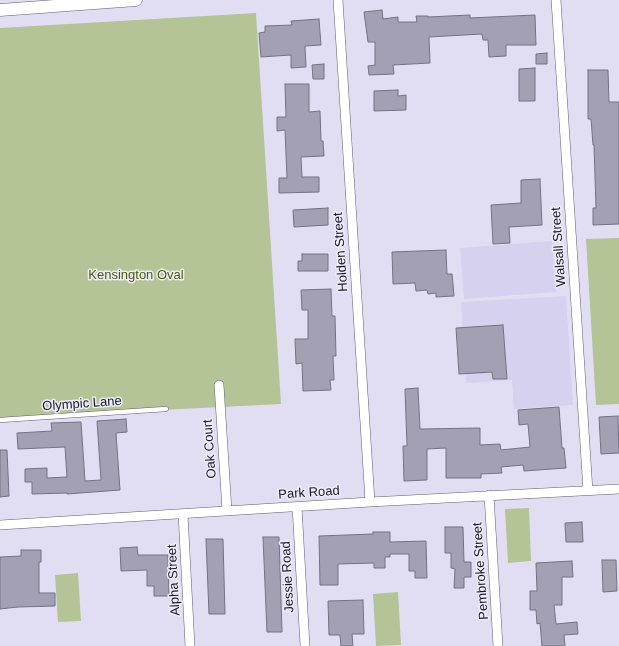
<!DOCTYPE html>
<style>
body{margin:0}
canvas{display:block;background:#e1def4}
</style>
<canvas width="619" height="646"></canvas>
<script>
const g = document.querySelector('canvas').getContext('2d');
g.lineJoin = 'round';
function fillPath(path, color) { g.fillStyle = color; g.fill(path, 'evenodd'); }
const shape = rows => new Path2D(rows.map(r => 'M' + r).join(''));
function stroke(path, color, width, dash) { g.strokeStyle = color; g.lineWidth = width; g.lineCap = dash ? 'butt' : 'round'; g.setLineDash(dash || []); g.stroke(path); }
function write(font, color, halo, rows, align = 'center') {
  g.font = font + ' Helvetica,sans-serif'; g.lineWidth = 3; g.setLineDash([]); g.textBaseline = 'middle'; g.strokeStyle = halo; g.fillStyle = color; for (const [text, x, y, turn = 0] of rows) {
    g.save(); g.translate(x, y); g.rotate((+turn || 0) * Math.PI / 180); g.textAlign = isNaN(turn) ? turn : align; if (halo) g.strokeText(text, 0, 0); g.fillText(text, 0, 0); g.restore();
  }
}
const built = shape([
 [552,241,556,292,464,299,460,248],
 [566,296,573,405,514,409,512,380,466,383,461,302]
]);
const green = shape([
 [256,13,281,404,0,418,0,28],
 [619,238,619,404,596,405,586,239],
 [529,508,531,561,508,563,505,509],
 [78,573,81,621,58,622,55,575],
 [398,592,401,645,376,646,373,594]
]);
const building = shape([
 [382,10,383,19,398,17,398,22,417,22,416,16,428,16,428,17,470,15,470,18,535,15,536,45,506,45,506,56,489,57,488,40,483,40,482,34,429,37,430,63,393,65,394,74,369,75,368,66,375,65,375,42,368,42,364,12,382,10],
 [319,19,321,45,305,46,306,67,291,68,291,55,261,57,259,33,265,32,265,26,292,25,291,21,319,19],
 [547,53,547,64,536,64,536,54,547,53],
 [324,64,324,79,313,79,312,65,324,64],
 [535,68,535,101,519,101,519,69,535,68],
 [588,70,608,70,609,102,619,102,619,224,593,225,593,208,596,208,594,145,593,145,591,119,588,119,588,70],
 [285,84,309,84,309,112,320,111,321,141,323,141,324,156,301,157,302,177,319,177,319,192,279,193,279,178,287,178,285,130,277,131,277,117,286,117,285,84],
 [398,90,398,96,406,95,406,110,374,111,374,91,398,90],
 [540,179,542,225,509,227,510,243,493,244,491,205,521,203,521,180,540,179],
 [328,208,328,225,294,227,293,210,328,208],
 [446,250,447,274,452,274,454,296,436,297,436,293,428,294,427,290,416,291,415,283,393,284,392,252,446,250],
 [302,254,328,254,328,271,298,271,298,261,302,261,302,254],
 [331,289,332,316,335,316,336,356,333,356,334,380,330,380,331,390,303,391,302,363,296,364,295,339,308,339,308,310,302,310,301,290,331,289],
 [503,325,507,379,493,379,492,372,459,374,456,328,503,325],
 [418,388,420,429,480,428,480,445,500,444,501,450,530,447,528,424,519,425,518,410,559,407,562,448,564,448,566,468,524,471,523,465,501,467,502,473,481,474,481,478,446,478,446,448,427,449,427,480,404,481,403,446,407,446,405,389,418,388],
 [618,416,619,453,601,454,599,417,618,416],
 [126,419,127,432,116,433,120,490,67,494,67,493,32,494,32,482,25,482,25,469,47,468,47,478,67,477,65,447,18,449,17,433,52,431,51,423,81,422,85,481,101,480,97,421,126,419],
 [0,450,7,450,9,496,0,497,0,450],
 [582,522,583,542,566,542,565,523,582,522],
 [445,527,463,527,464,562,471,562,471,577,464,577,464,588,454,588,455,569,451,568,451,553,445,553,445,527],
 [373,532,390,532,390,542,426,541,427,578,415,578,415,571,409,571,409,554,390,554,390,557,385,557,385,568,374,568,374,563,338,564,338,585,320,585,319,536,373,534,373,532],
 [263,537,279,537,282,632,267,632,263,537],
 [206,539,223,539,225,614,209,614,206,539],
 [137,547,138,555,168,555,169,596,154,596,154,586,147,586,147,570,121,571,120,548,137,547],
 [21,550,41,550,41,562,39,562,39,593,55,593,55,606,18,607,0,609,0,557,21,556,21,550],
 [602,560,616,560,617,591,603,592,602,560],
 [572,561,573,577,562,577,562,605,554,605,556,624,577,622,578,634,564,635,565,646,542,646,540,623,537,624,536,610,530,610,530,591,537,591,536,563,572,561],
 [363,600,364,634,352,634,353,646,341,646,340,635,329,635,328,601,363,600]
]);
const service = shape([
 [0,420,166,409]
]);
const minor = shape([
 [338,0,370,502],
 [556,0,588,491],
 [219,385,227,511],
 [489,495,498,646],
 [297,507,305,646],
 [183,514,190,646],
 [0,525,370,502,619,489]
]);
const secondary = shape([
 [0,10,136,0]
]);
const streetNames = [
 ["Walsall Street",559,247,-94],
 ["Holden Street",341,252,-94],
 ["Olympic Lane",82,404,-4],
 ["Oak Court",210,449,-94],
 ["Park Road",309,493,-4],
 ["Pembroke Street",481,571,-94],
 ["Jessie Road",288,577,-93],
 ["Alpha Street",174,580,-93]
];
const parkNames = [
 ["Kensington Oval",136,275]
];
fillPath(built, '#d6d1ee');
fillPath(green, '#b5c496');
fillPath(building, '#a3a0b4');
stroke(building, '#747184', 1);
stroke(service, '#5f5c6f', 5.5);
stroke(minor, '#5f5c6f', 10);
stroke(secondary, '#5f5c6f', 13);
stroke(service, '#fff', 4.5);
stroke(minor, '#fff', 9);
stroke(secondary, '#fff', 12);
write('13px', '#191820', '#eeecfd', streetNames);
write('13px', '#495c03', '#eeecfd', parkNames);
</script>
